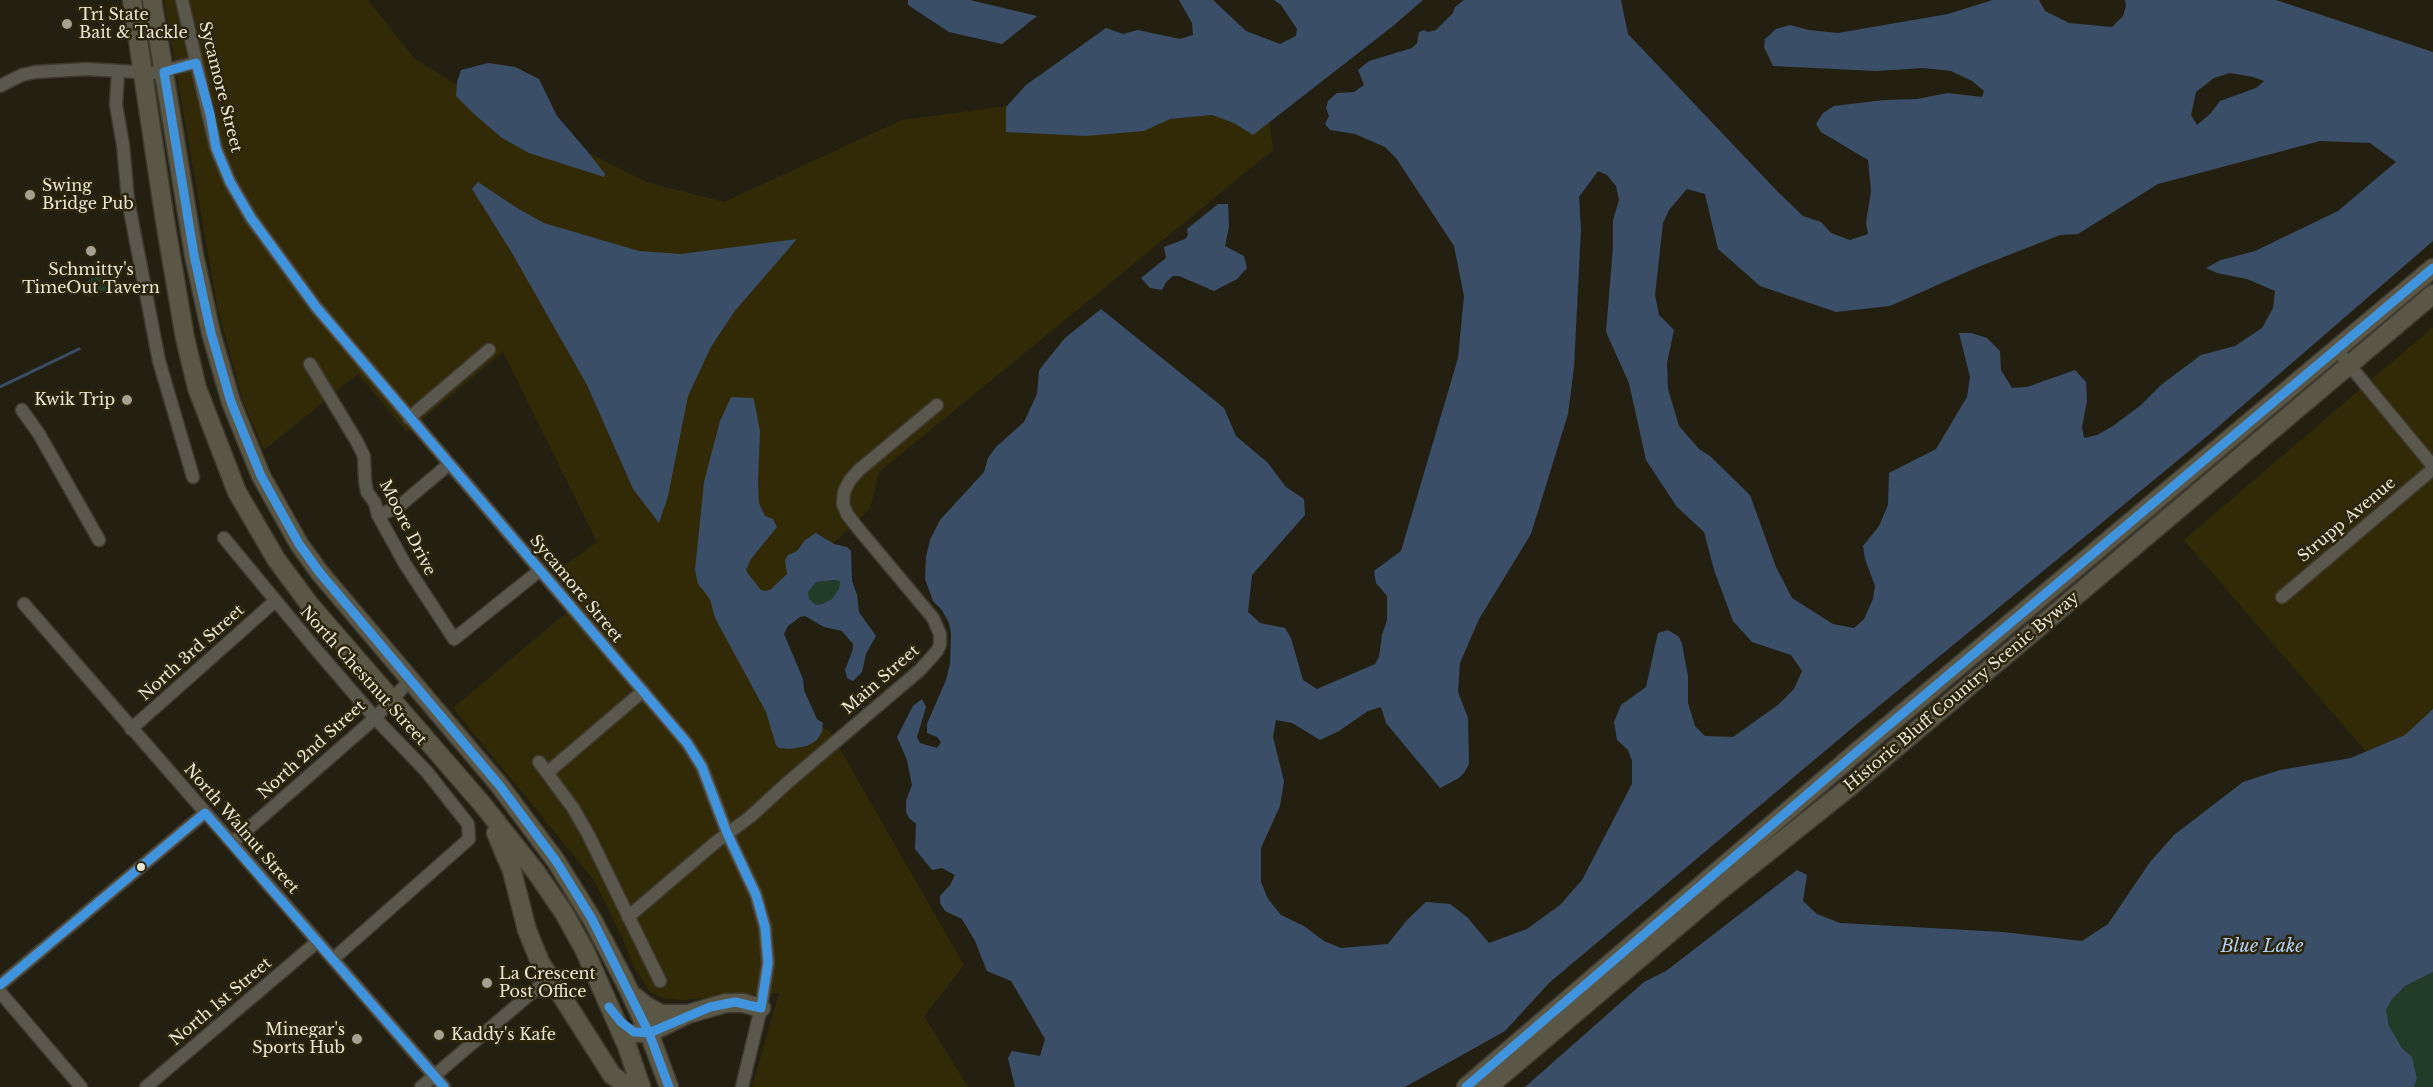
<!DOCTYPE html>
<style>
body{margin:0}
canvas{display:block;background:#242011}
</style>
<canvas width="2433" height="1087"></canvas>
<script>
const g = document.querySelector('canvas').getContext('2d');
g.lineJoin = 'round';
function fillPath(path, color) { g.fillStyle = color; g.fill(path, 'evenodd'); }
const shape = rows => new Path2D(rows.map(r => 'M' + r).join(''));
function stroke(path, color, width, dash) { g.strokeStyle = color; g.lineWidth = width; g.lineCap = dash ? 'butt' : 'round'; g.setLineDash(dash || []); g.stroke(path); }
function write(font, color, halo, rows, align = 'center') {
  g.font = font + ' "Libre Baskerville",serif'; g.lineWidth = 5; g.setLineDash([]); g.textBaseline = 'middle'; g.strokeStyle = halo; g.fillStyle = color; for (const [text, x, y, turn = 0] of rows) {
    g.save(); g.translate(x, y); g.rotate((+turn || 0) * Math.PI / 180); g.textAlign = isNaN(turn) ? turn : align; if (halo) g.strokeText(text, 0, 0); g.fillText(text, 0, 0); g.restore();
  }
}
const built = shape([
 [164,0,368,0,414,58,474,96,649,183,724,202,902,120,1060,99,1263,76,1273,150,879,472,870,509,813,562,760,617,792,709,830,732,964,965,924,1016,968,1087,752,1087,779,993,681,1000,663,998,650,992,634,967,622,937,594,880,453,708,578,603,554,573,597,542,503,352,407,432,358,374,264,450,243,401,217,305],
 [2433,327,2433,789,2413,806,2184,540]
]);
const green = shape([
 [114,265,119,286,89,297,81,285],
 [834,580,840,581,839,589,832,599,822,604,816,605,809,599,808,592,816,582],
 [2433,972,2433,1087,2414,1087,2417,1078,2412,1057,2402,1048,2389,1026,2386,1010,2392,999,2405,986]
]);
const water = shape([
 [908,0,970,0,1037,16,1002,44,949,32,908,5],
 [1179,0,1213,0,1246,31,1280,44,1296,36,1297,29,1281,5,1274,0,1423,0,1393,26,1253,135,1234,123,1212,115,1170,119,1144,131,1086,136,1006,132,1006,107,1026,85,1106,28,1123,34,1138,30,1180,39,1193,35,1192,23],
 [1464,0,1621,0,1628,34,1777,191,1803,216,1821,222,1831,233,1850,240,1868,234,1866,223,1871,191,1868,160,1821,132,1816,124,1823,113,1834,106,1884,100,1917,99,1948,93,1982,97,1984,91,1972,81,1951,71,1923,68,1876,71,1773,66,1764,47,1765,39,1776,29,1790,25,1809,30,1838,33,1948,14,1993,0,2039,0,2045,11,2069,23,2112,27,2123,16,2126,6,2125,0,2276,0,2433,52,2433,241,2211,433,1851,729,1549,983,1505,1031,1405,1087,1015,1087,1008,1058,1012,1051,1040,1056,1045,1039,1011,981,987,971,975,941,962,919,945,911,940,903,940,896,950,885,955,875,942,868,932,870,915,849,916,824,909,818,906,812,906,801,912,785,907,760,897,737,913,706,922,699,926,707,917,737,920,743,937,748,941,742,937,737,927,733,927,724,946,680,950,664,951,633,949,623,942,610,933,601,925,579,926,557,930,540,940,520,984,472,988,458,996,447,1024,422,1037,394,1039,371,1043,365,1065,338,1101,309,1224,408,1236,436,1268,463,1286,487,1304,499,1305,515,1252,575,1248,612,1260,623,1285,628,1291,638,1303,680,1317,689,1375,664,1379,657,1382,635,1387,620,1387,596,1376,583,1374,571,1401,551,1458,358,1464,296,1454,246,1396,158,1385,147,1355,134,1330,130,1325,124,1329,116,1326,108,1328,101,1337,93,1354,92,1364,85,1358,70,1369,61,1412,48,1417,43,1419,32,1424,30,1428,32,1436,30,1453,13,1455,7],
 [2230,73,2253,77,2264,81,2256,88,2220,101,2210,114,2197,125,2191,115,2196,92,2214,78],
 [2320,141,2370,143,2396,162,2338,211,2255,251,2221,260,2206,268,2217,273,2247,279,2275,291,2273,308,2262,328,2235,346,2201,355,2161,385,2141,405,2113,426,2097,435,2084,438,2082,427,2087,401,2086,382,2075,370,2027,387,2012,388,2001,370,2000,351,1987,338,1971,333,1959,333,1970,377,1967,397,1936,449,1889,473,1888,505,1879,526,1863,546,1865,559,1875,586,1873,599,1864,619,1854,628,1833,624,1792,598,1776,567,1750,495,1710,456,1699,449,1679,426,1668,389,1667,363,1674,330,1659,315,1655,295,1663,223,1669,210,1687,189,1705,194,1718,249,1760,286,1836,312,1890,306,1978,267,2060,235,2078,234,2158,184],
 [1598,171,1607,175,1616,186,1619,200,1613,220,1613,247,1606,332,1629,383,1646,460,1677,507,1704,532,1714,570,1733,621,1752,642,1791,655,1802,671,1794,689,1778,705,1733,737,1705,736,1695,726,1688,703,1688,676,1682,644,1679,637,1668,630,1658,633,1646,687,1621,705,1614,722,1617,740,1628,750,1632,761,1632,784,1582,880,1560,905,1527,929,1489,943,1467,917,1450,904,1426,902,1407,920,1388,944,1341,948,1324,941,1304,926,1281,915,1268,899,1261,882,1261,848,1280,806,1284,781,1273,737,1276,720,1292,723,1320,740,1339,731,1368,711,1381,707,1386,723,1440,788,1459,778,1464,773,1469,764,1468,718,1458,692,1460,663,1479,619,1531,534,1568,414,1574,367,1581,229,1579,197],
 [488,63,515,67,539,79,557,116,588,152,605,174,604,177,529,153,502,138,474,114,456,96,457,82,461,70],
 [478,182,517,208,544,223,639,251,681,254,797,239,734,312,711,347,688,396,668,496,659,523,633,489,587,385,512,253,472,189],
 [1218,204,1228,204,1229,227,1225,246,1244,256,1247,268,1237,279,1214,291,1179,276,1173,276,1166,282,1162,290,1150,288,1141,278,1166,258,1164,247,1185,239,1188,235,1187,229],
 [731,397,753,398,754,400,760,431,758,483,759,503,765,516,773,519,777,527,751,559,746,570,749,575,761,590,766,591,771,589,787,574,785,560,788,555,797,551,805,540,816,533,834,544,847,547,851,551,852,581,857,595,859,612,876,636,866,654,862,672,853,681,847,678,845,670,853,649,853,644,842,631,824,627,805,616,800,617,788,626,784,634,803,679,804,690,817,719,823,723,822,732,817,740,807,746,790,749,779,748,776,745,766,712,715,618,710,599,698,584,695,570,704,482,720,421],
 [834,580,840,581,839,589,832,599,822,604,816,605,809,599,808,592,816,582],
 [2433,709,2433,972,2405,986,2392,999,2386,1010,2389,1026,2402,1048,2412,1057,2417,1078,2414,1087,1525,1087,1644,982,1666,971,1797,870,1807,875,1803,901,1817,914,1840,923,2003,932,2082,941,2108,924,2150,862,2174,835,2243,782,2280,770,2351,758,2405,735]
]);
const stream = shape([
 [0,387,79,349]
]);
const street = shape([
 [182,0,216,148,230,182,251,218,316,307,687,743,702,767,727,833,756,895,765,927,768,963,761,1008,742,1087],
 [118,72,116,105,123,145,128,200,159,361,193,477],
 [0,86,22,75,35,72,87,69,153,73,196,63],
 [2336,349,2433,466],
 [310,364,356,440,364,456,365,481,367,492,375,503,378,515,405,564,454,639,539,571],
 [22,410,39,434,99,540],
 [409,418,489,350],
 [378,515,397,508,448,465],
 [224,538,314,647,375,718,427,772,468,824,469,839,333,959],
 [2282,597,2433,469],
 [24,604,444,1087],
 [131,729,275,601],
 [539,762,573,808,588,834,660,981],
 [547,773,643,691],
 [232,843,375,718,411,679],
 [628,917,716,842,750,817,787,783,920,670,937,651,940,645,940,634,933,618,857,527,847,514,843,504,844,492,850,480,859,470,937,405],
 [0,985,205,813],
 [0,992,81,1087],
 [146,1087,317,942],
 [421,1087,549,978]
]);
const primary = shape([
 [132,0,165,221,185,338,197,388,237,492,276,559,310,605,483,805,536,872,564,913,585,951,627,1046,641,1087],
 [152,0,194,255,211,333,231,402,261,476,299,544,320,573,500,786,556,861,592,919,624,980,649,1033,669,1087],
 [496,833,512,871,527,930,540,962,612,1075,627,1086,641,1086],
 [635,997,646,1006,661,1014,686,1014],
 [637,1033,649,1033,688,1014,726,1003,743,1003,761,1008],
 [1466,1087,1852,756,2433,268],
 [1488,1087,1718,892,1852,785,2433,294]
]);
const bus1 = shape([
 [196,63,210,114,216,148,230,182,251,218,316,307,687,743,702,767,727,833,756,895,765,927,768,963,761,1008,735,1002,710,1007,649,1033,592,919,556,861,500,786,320,573,299,544,261,476,231,402,211,333,194,255,164,72,196,63],
 [0,985,205,813,444,1087],
 [609,1007,621,1022,634,1032,649,1033],
 [649,1033,669,1087],
 [1466,1087,1852,756,2433,268]
]);
const markers = [
 [67,24,6,"#a5a191"],
 [30,195,6,"#a5a191"],
 [91,251,6,"#a5a191"],
 [127,400,6,"#a5a191"],
 [141,867,5,"#eae6d6"],
 [487,983,6,"#a5a191"],
 [439,1035,6,"#a5a191"],
 [357,1039,6,"#a5a191"]
];
const poiNames = [
 ["Tri State",79,15],
 ["Bait & Tackle",79,33],
 ["Swing",42,186],
 ["Bridge Pub",42,204],
 ["Schmitty's",91,270,"center"],
 ["TimeOut Tavern",91,288,"center"],
 ["Kwik Trip",115,400,"right"],
 ["La Crescent",499,974],
 ["Post Office",499,992],
 ["Minegar's",345,1030,"right"],
 ["Sports Hub",345,1048,"right"],
 ["Kaddy's Kafe",451,1035]
];
const streetNames = [
 ["Sycamore Street",220,87,76],
 ["Strupp Avenue",2347,520,-40],
 ["Moore Drive",407,528,63],
 ["Sycamore Street",576,589,50],
 ["North 3rd Street",192,653,-42],
 ["North Chestnut Street",363,676,48],
 ["Main Street",881,680,-41],
 ["Historic Bluff Country Scenic Byway",1962,692,-40],
 ["North 2nd Street",312,750,-42],
 ["North Walnut Street",241,829,49],
 ["North 1st Street",221,1002,-40]
];
const waterNames = [
 ["Blue Lake",2262,947]
];
fillPath(built, '#322a07');
fillPath(green, '#213d27');
fillPath(water, '#3a4e67');
stroke(stream, '#3a4e67', 3);
stroke(street, '#3e3a30', 15);
stroke(primary, '#3e3a30', 21);
stroke(street, '#5a574c', 12);
stroke(primary, '#5b5746', 18);
stroke(bus1, '#4094de', 9);
for (const [x, y, r, color] of markers) { const dot = new Path2D(); dot.arc(x, y, r, 0, 2 * Math.PI); g.fillStyle = color; g.fill(dot); stroke(dot, '#2c2509', 2); }
write('16px', '#eae6d6', '#2c2509', poiNames, 'left');
write('16px', '#eae6d6', '#2c2509', streetNames);
write('italic 18px', '#b0d0fb', '#2c2509', waterNames);
</script>
